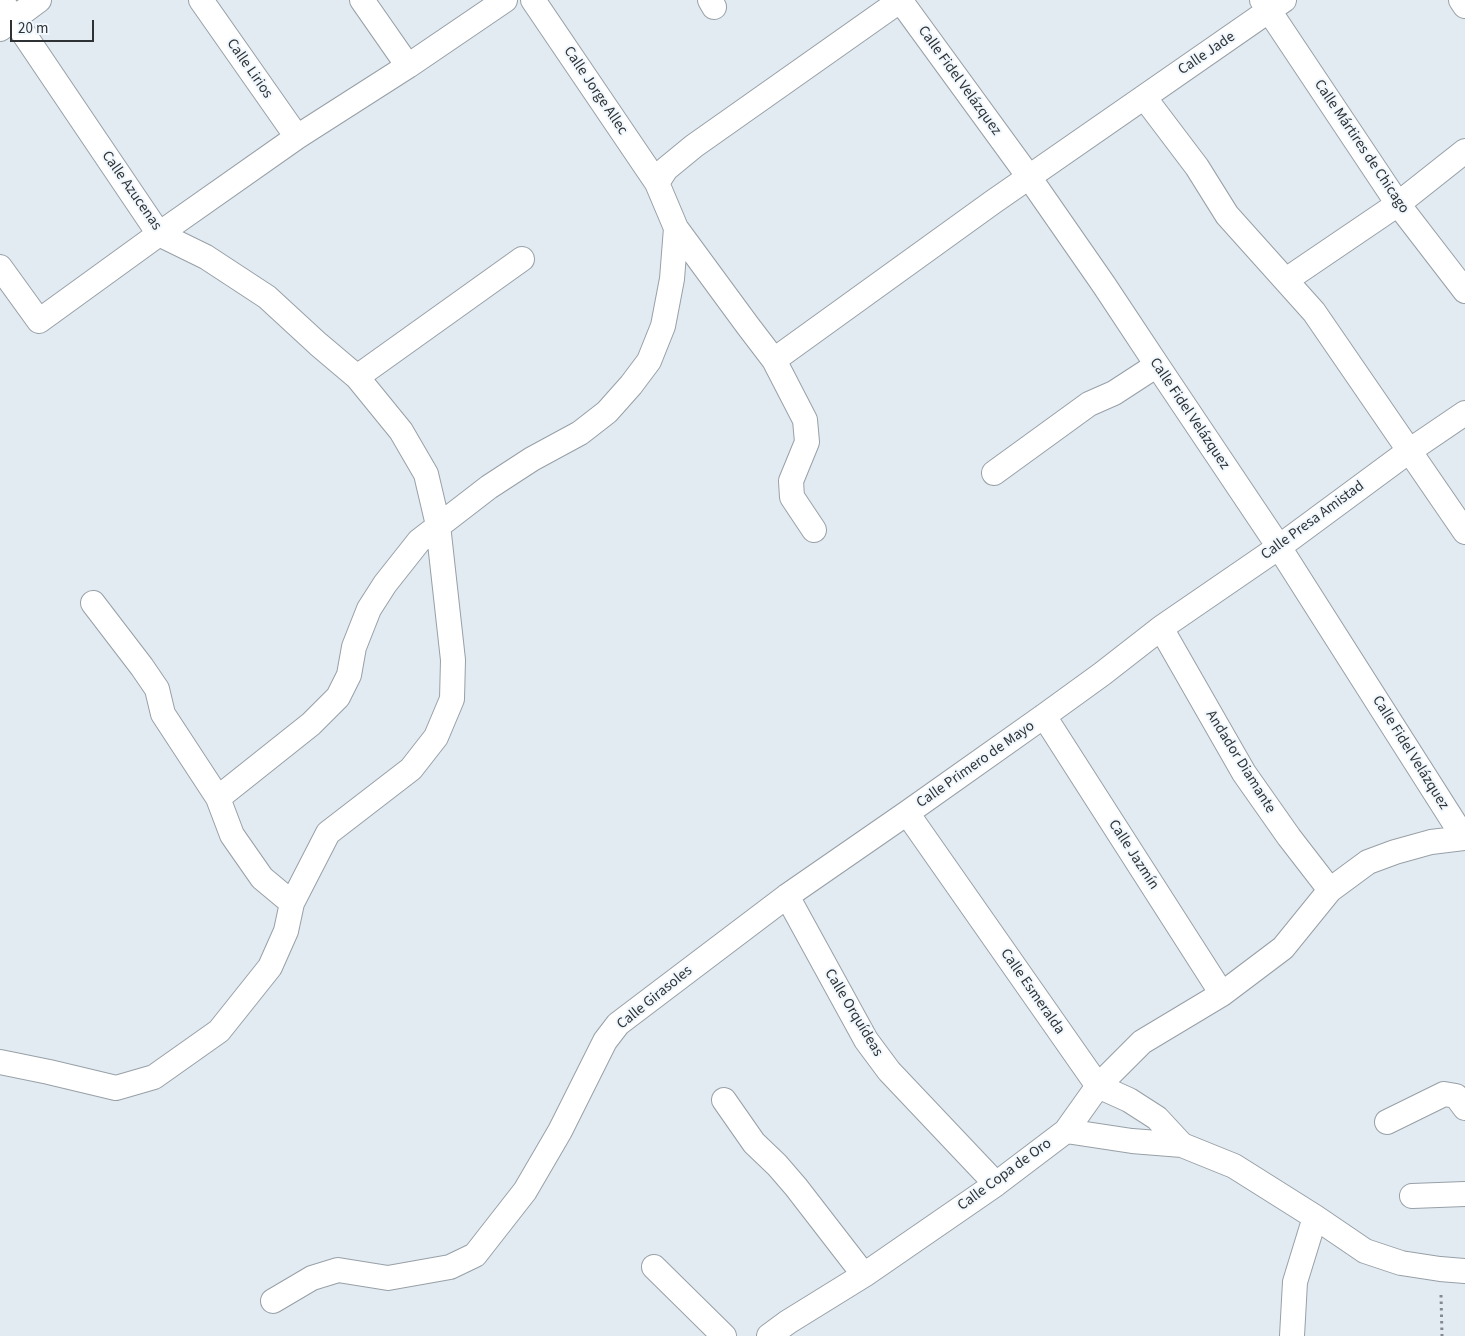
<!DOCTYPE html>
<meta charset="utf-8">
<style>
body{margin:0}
#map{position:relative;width:1465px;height:1336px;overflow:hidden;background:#e2ebf2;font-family:"Source Sans 3",sans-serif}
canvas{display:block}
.scale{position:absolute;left:10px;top:20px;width:84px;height:22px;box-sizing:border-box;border:2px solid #2f3235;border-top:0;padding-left:6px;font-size:15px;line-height:18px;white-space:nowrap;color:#2f3235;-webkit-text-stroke:4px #f0f8fe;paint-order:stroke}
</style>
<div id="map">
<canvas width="1465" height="1336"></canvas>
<div class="scale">20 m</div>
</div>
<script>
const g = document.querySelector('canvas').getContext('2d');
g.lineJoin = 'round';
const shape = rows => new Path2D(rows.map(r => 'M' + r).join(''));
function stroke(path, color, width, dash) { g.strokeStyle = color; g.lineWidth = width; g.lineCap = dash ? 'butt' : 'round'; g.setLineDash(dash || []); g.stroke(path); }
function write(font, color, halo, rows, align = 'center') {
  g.font = font + ' "Source Sans 3",sans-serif'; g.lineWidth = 4; g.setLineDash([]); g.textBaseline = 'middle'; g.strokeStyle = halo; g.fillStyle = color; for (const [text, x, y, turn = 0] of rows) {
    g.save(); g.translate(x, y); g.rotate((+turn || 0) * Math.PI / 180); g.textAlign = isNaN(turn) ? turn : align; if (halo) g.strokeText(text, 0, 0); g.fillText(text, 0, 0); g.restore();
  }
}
const path = shape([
 [1441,1295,1442,1336]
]);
const street = shape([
 [201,0,297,137],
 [362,0,408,66],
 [533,0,657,183],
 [710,0,714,7],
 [900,0,1029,177,1104,285,1157,365,1279,547,1464,838],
 [1262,0,1398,204,1465,291],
 [1461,0,1465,6],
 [0,29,39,0],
 [1144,97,1197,167,1227,215,1314,312,1465,532],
 [676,228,748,326,774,360,805,420,807,442,791,481,792,497,814,530],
 [0,267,39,321,159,234,297,137,408,66,505,0],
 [1286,280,1398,204,1465,151],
 [774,360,993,202,1284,0],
 [357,377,522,259],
 [994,473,1089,404,1114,393,1157,365],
 [93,603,142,667,157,689,163,714,218,798,232,835,262,878,292,903],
 [1161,628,1244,773,1289,837,1330,890],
 [1044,716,1222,994],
 [218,798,311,724,338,697,349,675,354,647,369,609,385,584,419,541,489,487,532,459,580,433,607,412,631,385,649,361,663,326,672,279,676,228,657,183,666,169,694,146,901,0],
 [907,813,1098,1086,1129,1100,1157,1118,1182,1145],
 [787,896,866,1040,889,1071,996,1184],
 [0,1062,49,1072,116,1088,154,1077,219,1031,270,967,286,931,292,903,328,833,411,769,436,737,452,699,453,660,438,525,426,474,401,431,357,377,318,344,267,297,206,257,159,234,1,0],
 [724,1100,754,1143,777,1165,796,1187,864,1275],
 [1387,1122,1444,1094,1456,1096,1465,1108],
 [1066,1131,1132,1141,1182,1145,1234,1166,1315,1217,1365,1251,1401,1263,1440,1269,1465,1271],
 [1412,1196,1465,1194],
 [654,1267,724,1336],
 [273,1301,312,1278,338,1270,388,1278,450,1267,475,1255,525,1191,560,1131,605,1041,618,1024,787,896,907,813,1044,716,1102,674,1161,628,1279,547,1409,451,1465,413],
 [769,1336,788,1322,864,1275,996,1184,1066,1131,1098,1086,1142,1042,1222,994,1283,948,1330,890,1368,862,1395,852,1431,842,1465,838],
 [1292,1336,1295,1282,1315,1217]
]);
const streetNames = [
 ["Calle Jade",1207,54,-34],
 ["Calle Lirios",249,69,55],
 ["Calle Fidel Velázquez",959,81,54],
 ["Calle Jorge Allec",595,91,56],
 ["Calle Mártires de Chicago",1361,147,56],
 ["Calle Azucenas",131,191,55],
 ["Calle Fidel Velázquez",1189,414,56],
 ["Calle Presa Amistad",1313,521,-36],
 ["Calle Fidel Velázquez",1410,753,58],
 ["Andador Diamante",1240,762,58],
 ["Calle Primero de Mayo",976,765,-35],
 ["Calle Jazmín",1133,855,57],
 ["Calle Esmeralda",1032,992,55],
 ["Calle Girasoles",655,998,-39],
 ["Calle Orquídeas",853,1013,59],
 ["Calle Copa de Oro",1005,1175,-36]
];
stroke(street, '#98a0a7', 26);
stroke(path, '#83898e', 3, [2.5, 4]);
stroke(street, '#fff', 24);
write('15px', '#2f3235', '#f0f8fe', streetNames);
</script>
